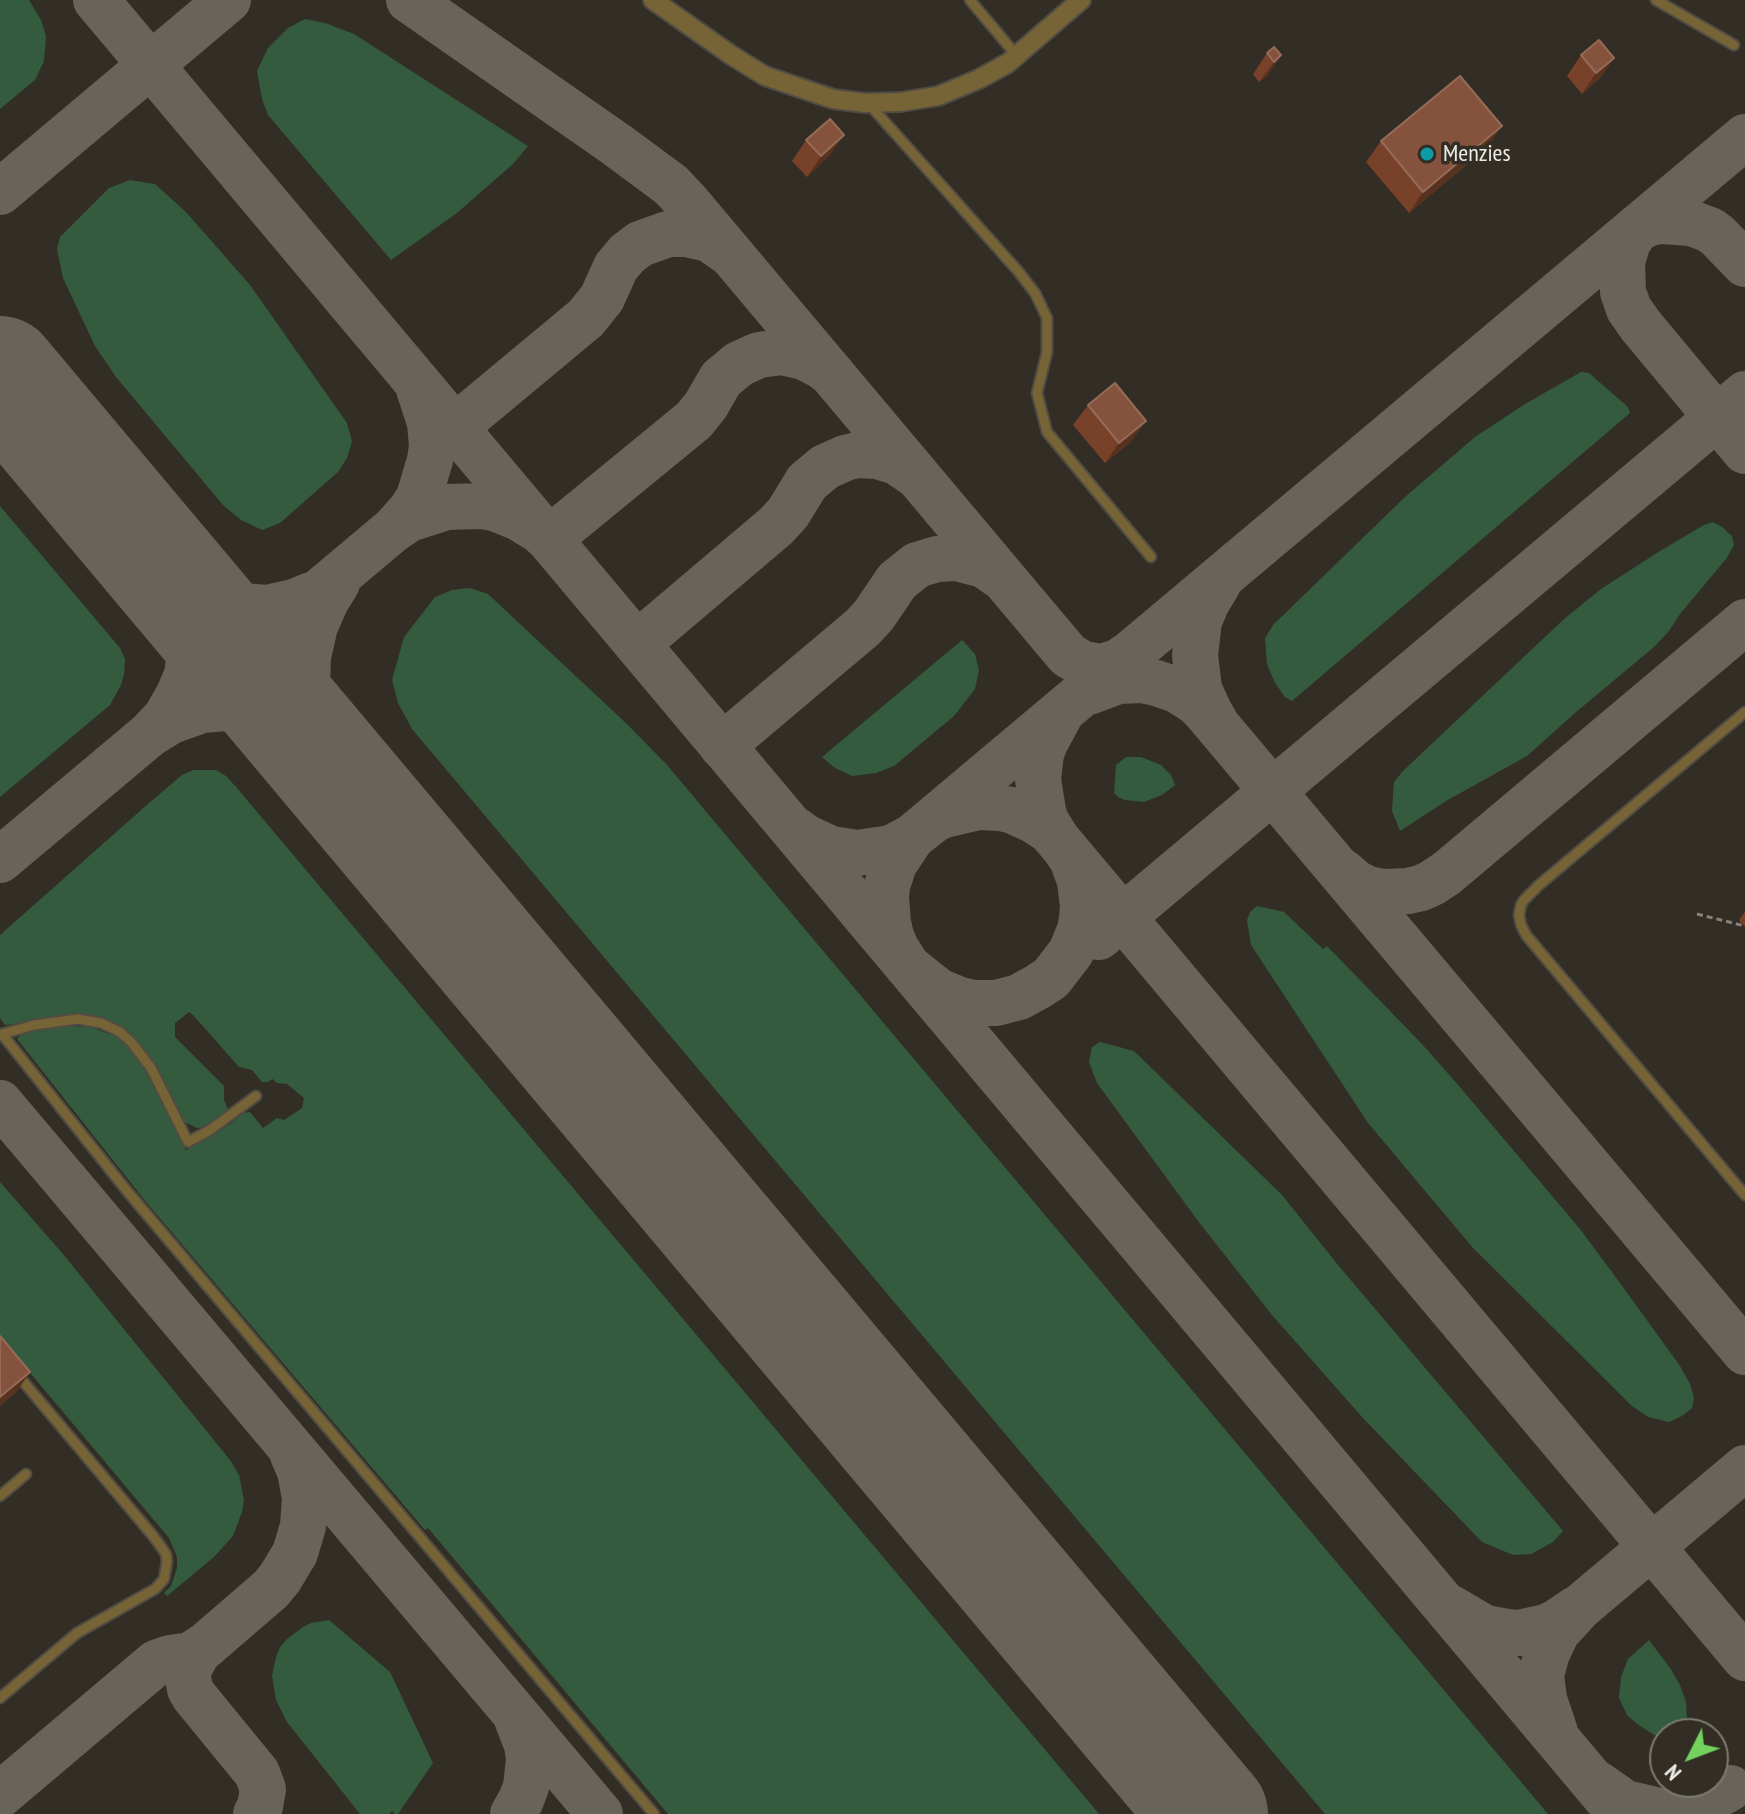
<!DOCTYPE html>
<style>
body{margin:0}
#map{position:relative;width:1745px;height:1814px;overflow:hidden;background:#322e25;font-family:"PT Sans Narrow",sans-serif}
canvas{display:block}
.north{position:absolute;left:1649px;top:1718px;width:80px;height:80px;box-sizing:border-box;background:#322e25;border:2px solid #7d7a72;border-radius:50%;rotate:228deg;font-size:22px;font-weight:700;line-height:32px;text-align:center;color:#eeebe5}
.north::after{content:'';display:block;margin:auto;width:28px;height:36px;background:#72d25d;clip-path:polygon(50% 0,100% 100%,50% 72%,0 100%)}
</style>
<div id="map">
<canvas width="1745" height="1814"></canvas>
<div class="north">N</div>
</div>
<script>
const g = document.querySelector('canvas').getContext('2d');
g.lineJoin = 'round';
function fillPath(path, color) { g.fillStyle = color; g.fill(path, 'evenodd'); }
const shape = rows => new Path2D(rows.map(r => 'M' + r).join(''));
function stroke(path, color, width, dash) { g.strokeStyle = color; g.lineWidth = width; g.lineCap = dash ? 'butt' : 'round'; g.setLineDash(dash || []); g.stroke(path); }
function write(font, color, halo, rows, align = 'center') {
  g.font = font + ' "PT Sans Narrow",sans-serif'; g.lineWidth = 7; g.setLineDash([]); g.textBaseline = 'middle'; g.strokeStyle = halo; g.fillStyle = color; for (const [text, x, y, turn = 0] of rows) {
    g.save(); g.translate(x, y); g.rotate((+turn || 0) * Math.PI / 180); g.textAlign = isNaN(turn) ? turn : align; if (halo) g.strokeText(text, 0, 0); g.fillText(text, 0, 0); g.restore();
  }
}
const green = shape([
 [0,0,29,0,41,20,46,36,44,61,35,80,0,109],
 [305,19,325,23,354,34,528,146,513,164,457,213,391,260,268,115,262,99,257,71,268,48,288,28],
 [130,180,155,184,186,212,250,285,347,423,352,441,347,458,338,472,280,523,262,530,241,520,223,505,116,377,95,346,63,278,57,249,60,237,109,188],
 [1581,372,1589,373,1628,407,1630,413,1292,701,1285,697,1275,683,1267,664,1265,638,1273,625,1405,497,1475,437,1525,404],
 [0,506,120,648,125,659,124,674,121,685,110,705,0,797],
 [1713,522,1722,527,1732,536,1734,545,1726,559,1680,614,1669,631,1654,647,1575,713,1527,756,1446,801,1400,831,1392,811,1394,782,1403,771,1564,619,1601,589,1660,551,1704,525],
 [470,588,488,594,628,725,667,765,1548,1814,1325,1814,412,729,398,703,392,680,404,637,435,597,452,590],
 [962,640,975,654,979,670,975,689,954,716,894,766,876,773,852,776,835,768,822,757],
 [1126,757,1141,757,1161,765,1171,775,1175,785,1162,795,1144,802,1125,800,1118,797,1114,793,1116,765],
 [193,770,216,770,226,776,237,788,1099,1814,668,1814,428,1528,425,1530,146,1202,17,1039,21,1035,34,1030,69,1026,91,1027,117,1037,130,1048,144,1068,186,1150,230,1124,243,1113,250,1112,263,1128,277,1118,284,1120,302,1108,304,1098,287,1084,277,1083,273,1079,268,1082,262,1082,252,1070,239,1067,193,1015,189,1012,175,1023,175,1037,224,1086,224,1100,229,1111,210,1126,197,1128,183,1121,149,1057,129,1033,116,1024,97,1017,81,1015,5,1025,0,1018,0,935,149,803,182,775],
 [1257,906,1284,912,1323,949,1327,946,1422,1044,1459,1086,1580,1229,1620,1283,1680,1366,1690,1384,1694,1398,1692,1408,1682,1416,1669,1422,1648,1417,1632,1406,1473,1248,1368,1123,1251,945,1247,920,1250,912],
 [1100,1042,1134,1051,1282,1195,1338,1265,1563,1531,1553,1542,1531,1554,1513,1555,1482,1542,1362,1417,1272,1315,1198,1221,1097,1083,1089,1062,1092,1047],
 [0,1182,63,1254,230,1460,239,1475,244,1500,242,1512,233,1536,214,1557,167,1596,164,1593,171,1586,177,1568,177,1557,169,1538,0,1337],
 [329,1620,390,1672,433,1763,398,1814,395,1814,392,1811,389,1814,360,1814,287,1722,276,1700,272,1676,276,1657,280,1647,287,1639,303,1627,311,1623],
 [1649,1640,1670,1668,1680,1685,1686,1702,1687,1721,1681,1734,1654,1735,1637,1724,1627,1715,1619,1698,1621,1677,1628,1659]
]);
const taxiway = shape([
 [96,0,1620,1814],
 [409,0,617,145,671,185,688,203,1068,655,1083,664,1101,667,1118,662,1130,654],
 [0,192,228,0],
 [1639,226,1628,242,1622,262,1623,292,1629,309,1641,326,1745,451],
 [1635,230,1652,222,1662,221,1691,223,1710,230,1718,236,1745,264],
 [455,427,586,318,602,298,616,267,627,254,640,244,668,234,687,234,709,239,729,253],
 [394,529,411,510,419,497,430,460,432,446,430,423,419,389],
 [152,555,183,602,189,625,190,651,187,675,178,696,166,717,150,734,171,721,202,710,225,708,248,710,260,713,281,723,292,730,325,761],
 [165,565,191,588,204,595,229,605,267,608,294,602,311,595],
 [337,583,326,601,315,626,308,657,307,687,313,718,325,749,366,809],
 [637,644,776,526,788,513,807,482,825,467,845,458,857,455,877,456,897,462,916,475],
 [1089,692,1118,681,1142,680,1156,683,1177,690,1196,702,1204,710,1745,1352],
 [1216,723,1209,711,1199,689,1195,655,1199,621,1207,602,1218,584],
 [722,746,863,627,874,615,897,581,917,565,937,559,956,558,984,565,1000,576],
 [796,830,807,838,831,849,857,853,891,848,912,837,1745,137],
 [1057,839,1046,821,1043,811,1038,779,1041,754,1045,743,1060,715],
 [1062,845,1072,859,1080,881,1083,906,1082,918,1080,930,1071,952,1051,978,1039,986,1019,997,996,1003,973,1003,960,1000,938,991,908,967,896,948,891,936,888,923,886,898,887,886,894,864,912,837,935,819,944,815,978,807,1000,808,1011,810,1033,820,1050,831,1062,845,1745,1658],
 [0,860,394,529,409,519,446,507,482,506,494,508,519,518,540,531,549,539,694,420,706,405,721,379,739,364,759,355,782,352,804,357,823,367,833,375],
 [1343,872,1356,883,1368,889,1384,892,1408,891,1421,888,1432,883,1447,873,1745,622],
 [1099,937,1745,394],
 [0,1103,600,1814],
 [1451,1608,1485,1628,1507,1632,1519,1633,1546,1627,1557,1622,1576,1609],
 [1555,1732,1544,1699,1541,1675,1547,1653,1557,1632,1580,1607,1745,1468],
 [1598,1784,1625,1803,1659,1811,1681,1810,1700,1805,1730,1788],
 [0,1795,156,1663,170,1658,191,1655,206,1645],
 [256,1814,260,1806,263,1789,257,1773,194,1696,190,1689,187,1672,198,1652,271,1589,280,1578,295,1553,303,1526,305,1498,300,1471,293,1455],
 [513,1814,521,1800,526,1787,529,1759,527,1745,517,1719]
]);
const runway = shape([
 [0,374,1210,1814]
]);
const path = shape([
 [1697,914,1745,926]
]);
const service = shape([
 [970,0,1017,56],
 [1656,0,1734,45],
 [868,103,1018,271,1035,293,1047,318,1047,352,1037,393,1047,432,1151,557],
 [1745,712,1539,885,1524,900,1521,905,1519,915,1521,925,1526,935,1745,1195],
 [256,1096,210,1130,188,1142,151,1068,132,1043,120,1032,101,1023,78,1019,34,1025,2,1034,127,1191,654,1814],
 [0,1354,154,1537,166,1554,167,1562,164,1579,155,1589,77,1633,0,1698],
 [0,1496,26,1474]
]);
const minor = shape([
 [653,0,731,55,765,76,833,99,865,103,901,102,938,96,979,79,1008,63,1081,0]
]);
const wall = shape([
 [1267,53,1281,55,1267,76,1259,82,1253,74],
 [1581,55,1614,58,1599,79,1582,94,1567,76],
 [806,140,830,155,807,177,792,161],
 [1381,141,1488,147,1409,213,1366,162],
 [1088,405,1131,442,1105,463,1073,425],
 [1745,912,1745,927,1739,920]
]);
const shadedWall = shape([
 [1281,55,1267,76,1259,82,1274,62],
 [1614,58,1599,79,1582,94,1596,73],
 [1502,126,1488,147,1409,213,1423,192],
 [844,135,830,155,807,177,821,156],
 [1146,421,1131,442,1105,463,1119,443],
 [30,1372,16,1393,0,1406,0,1397]
]);
const building = shape([
 [1599,40,1614,58,1596,73,1581,55,1599,40],
 [1274,47,1281,55,1274,62,1267,53,1274,47],
 [1460,76,1502,126,1423,192,1381,141,1460,76],
 [830,119,844,135,821,156,806,140,830,119],
 [1115,383,1146,421,1119,443,1088,405,1115,383],
 [0,1336,30,1372,0,1397,0,1336]
]);
const markers = [
 [1427,154,8,"#0f9aa8"]
];
const poiNames = [
 ["Menzies",1443,154]
];
fillPath(green, '#345b3e');
stroke(taxiway, '#68645c', 46);
stroke(runway, '#68645c', 116);
stroke(service, '#504c44', 13);
stroke(minor, '#504c44', 22);
stroke(path, '#88847d', 3, [6, 4]);
stroke(service, '#766336', 9);
stroke(minor, '#766336', 18);
fillPath(wall, '#784129');
fillPath(shadedWall, '#57321f');
fillPath(building, '#85533d');
stroke(building, '#956b58', 2);
for (const [x, y, r, color] of markers) { const dot = new Path2D(); dot.arc(x, y, r, 0, 2 * Math.PI); g.fillStyle = color; g.fill(dot); stroke(dot, '#322e25', 3); }
write('24px', '#eeebe5', '#322e25', poiNames, 'left');
</script>
